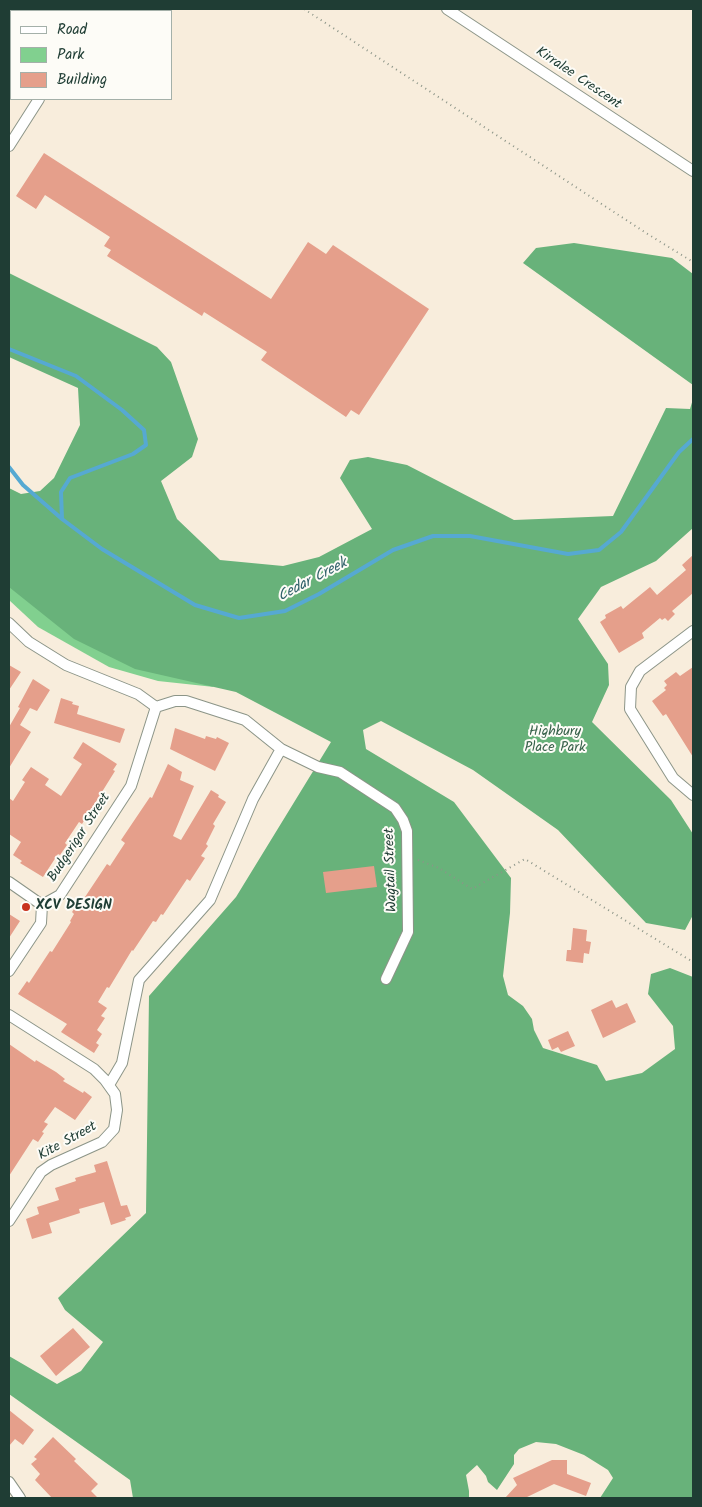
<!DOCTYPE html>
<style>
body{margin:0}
#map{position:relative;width:702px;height:1507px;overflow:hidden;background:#f8eddc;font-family:Kalam,sans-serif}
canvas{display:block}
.frame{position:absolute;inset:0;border:10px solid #1f3d34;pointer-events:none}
.legend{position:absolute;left:10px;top:10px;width:162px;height:90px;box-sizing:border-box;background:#fdfcf7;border:1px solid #a4b0a9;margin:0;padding:6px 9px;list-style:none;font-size:15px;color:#1f3d34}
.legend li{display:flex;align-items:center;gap:10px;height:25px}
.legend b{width:25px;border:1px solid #a4b0a9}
</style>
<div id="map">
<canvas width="702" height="1507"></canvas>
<div class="frame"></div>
<ul class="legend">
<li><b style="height:6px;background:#fff"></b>Road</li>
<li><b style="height:14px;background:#81d08f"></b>Park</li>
<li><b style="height:14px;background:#e59f8b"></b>Building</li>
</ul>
</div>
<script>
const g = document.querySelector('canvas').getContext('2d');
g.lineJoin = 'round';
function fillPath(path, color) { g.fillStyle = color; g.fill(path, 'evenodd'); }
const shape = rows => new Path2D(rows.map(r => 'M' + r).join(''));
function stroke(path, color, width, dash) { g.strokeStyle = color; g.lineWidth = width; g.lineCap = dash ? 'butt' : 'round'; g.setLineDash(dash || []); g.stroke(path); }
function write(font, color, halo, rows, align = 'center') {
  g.font = font + ' Kalam,sans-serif'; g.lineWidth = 4; g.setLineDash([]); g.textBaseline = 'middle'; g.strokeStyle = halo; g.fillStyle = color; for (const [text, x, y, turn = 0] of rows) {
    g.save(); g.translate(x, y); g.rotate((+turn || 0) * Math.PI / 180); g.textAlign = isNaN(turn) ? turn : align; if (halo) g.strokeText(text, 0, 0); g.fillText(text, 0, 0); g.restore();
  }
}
const green = shape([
 [9,551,214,687,158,681,109,667,38,627,9,600]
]);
const forest = shape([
 [574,243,672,258,693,274,693,385,523,263,536,248],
 [9,273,157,347,171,362,198,439,192,457,161,481,177,519,220,560,283,566,319,557,372,529,340,478,350,460,368,457,407,465,514,520,613,516,666,408,690,409,693,399,693,528,656,561,601,587,578,619,608,664,609,685,592,722,671,800,693,834,693,915,685,930,646,923,558,830,473,770,381,721,363,730,366,749,454,802,511,878,510,913,503,976,508,995,523,1006,532,1019,534,1030,543,1048,597,1065,606,1081,642,1073,675,1049,673,1026,648,994,651,974,670,968,693,977,693,1498,600,1498,613,1478,608,1470,584,1455,556,1444,536,1442,519,1449,514,1455,514,1464,497,1490,488,1482,486,1476,477,1465,466,1475,469,1491,469,1498,133,1498,130,1480,9,1394,9,1356,57,1384,81,1371,103,1342,65,1310,58,1298,146,1213,149,996,236,897,331,742,236,692,135,669,74,639,9,587,9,488,21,494,40,491,54,478,80,425,78,388,9,357]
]);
const stream = shape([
 [9,349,76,376,122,410,144,430,146,445,133,454,70,478,61,492,62,519,102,549,195,605,239,618,285,611,319,594,393,550,433,536,470,536,568,554,599,550,621,532,679,452,693,439],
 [9,467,23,485,62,519]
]);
const building = shape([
 [44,153,271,299,308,242,326,254,333,245,429,309,359,415,351,410,346,417,261,360,267,352,204,312,202,316,107,256,111,250,104,246,110,237,45,195,36,209,16,196],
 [693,555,693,593,672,611,675,614,668,621,665,618,662,620,660,618,642,633,644,638,619,653,600,622,606,618,605,615,621,606,623,609,650,587,657,595,686,570,682,565],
 [9,665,21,672,9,690],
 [693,667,693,757,666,714,663,716,652,701,666,690,664,688,667,685,664,681,676,672,680,676],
 [33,679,50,690,37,711,30,708,20,725,31,732,9,768,9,727,20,708,18,707],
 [61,698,73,702,72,704,79,706,77,714,125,729,120,743,54,723],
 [175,728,205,739,206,736,216,739,217,737,229,743,215,771,170,749],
 [83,742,117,764,113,770,115,771,82,824,79,822,65,843,67,845,60,855,58,854,43,877,20,863,22,861,13,855,21,842,9,834,9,798,13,801,25,782,22,780,31,767,49,779,45,785,61,796,82,764,73,758],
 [168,764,182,772,180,780,194,786,173,836,181,840,211,790,219,795,218,797,226,802,213,824,215,826,206,844,208,846,201,856,205,858,190,881,187,879,163,915,161,914,156,922,153,921,133,951,132,950,109,988,107,987,98,1002,107,1008,101,1016,105,1018,97,1030,102,1034,96,1043,99,1045,94,1053,61,1032,67,1024,18,994,27,981,29,983,50,951,52,952,71,922,70,921,74,914,72,912,79,902,81,903,107,864,110,866,125,843,121,840,150,797,152,798],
 [374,866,377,887,326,893,323,872],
 [9,914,20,921,9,938],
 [573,928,587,930,586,941,591,942,589,954,584,953,583,963,566,961,567,950,571,950],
 [612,1000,616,1008,627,1003,636,1022,603,1038,591,1010],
 [568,1031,575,1046,561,1052,558,1047,552,1050,548,1040],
 [9,1044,35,1062,36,1060,56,1072,65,1079,63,1081,83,1093,84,1091,92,1097,75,1120,55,1107,44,1122,48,1124,42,1132,44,1133,38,1142,33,1139,9,1176],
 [107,1161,121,1206,127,1205,131,1216,125,1218,126,1220,111,1225,104,1202,79,1209,80,1213,49,1223,52,1233,32,1239,26,1219,39,1214,37,1207,59,1200,55,1188,76,1181,75,1178,96,1172,94,1165],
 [73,1328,90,1347,56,1376,40,1356],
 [9,1410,34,1430,23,1445,15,1439,9,1446],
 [53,1437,76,1459,74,1461,98,1484,91,1491,98,1498,52,1498,35,1480,40,1474,31,1464,37,1459,34,1457],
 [552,1460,567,1460,567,1474,591,1483,586,1496,554,1484,525,1498,505,1498,517,1485,513,1478]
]);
const path = shape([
 [304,9,646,233,693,262],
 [418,860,439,868,472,889,525,859,693,962]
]);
const minor = shape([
 [447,9,693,171],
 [83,11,85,9],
 [9,146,39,99],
 [9,623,29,642,66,665,138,694,156,707,175,701,186,701,245,720,281,749,318,767,340,772,395,808,403,820,407,831,408,932,386,979],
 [693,631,640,671,631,687,630,709,673,778,693,795],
 [9,882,42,905],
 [9,971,41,923,42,905,60,895,131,786,156,707],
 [9,1015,94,1069,105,1080,115,1094,117,1110,114,1129,102,1142,51,1165,41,1172,9,1221],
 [109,1085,122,1063,139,980,210,900,253,799,281,749],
 [9,1482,20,1498]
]);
const markers = [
 [26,907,5,"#c8321e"]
];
const streetNames = [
 ["Kirralee Crescent",578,79,34],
 ["Budgerigar Street",80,838,-57],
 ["Wagtail Street",392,870,-92],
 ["Kite Street",68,1142,-29]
];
const parkNames = [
 ["Highbury",555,733],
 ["Place Park",555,749]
];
const poiNames = [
 ["XCV DESIGN",36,907]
];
const waterNames = [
 ["Cedar Creek",313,581,-28]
];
fillPath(green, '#81d08f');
fillPath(forest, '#68b27a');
stroke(stream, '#56a9d2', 4);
fillPath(building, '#e59f8b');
stroke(minor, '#8c9588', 12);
stroke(path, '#8c9588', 2, [1, 4]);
stroke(minor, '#fff', 10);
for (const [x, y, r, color] of markers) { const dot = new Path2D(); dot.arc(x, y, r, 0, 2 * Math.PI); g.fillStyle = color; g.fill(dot); stroke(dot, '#fdfcf7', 2); }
write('14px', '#1f3d34', '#fdfcf7', streetNames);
write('14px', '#38624b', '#fdfcf7', parkNames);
write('bold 14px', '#1f3d34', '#fdfcf7', poiNames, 'left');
write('italic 15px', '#32636b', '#fdfcf7', waterNames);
</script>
